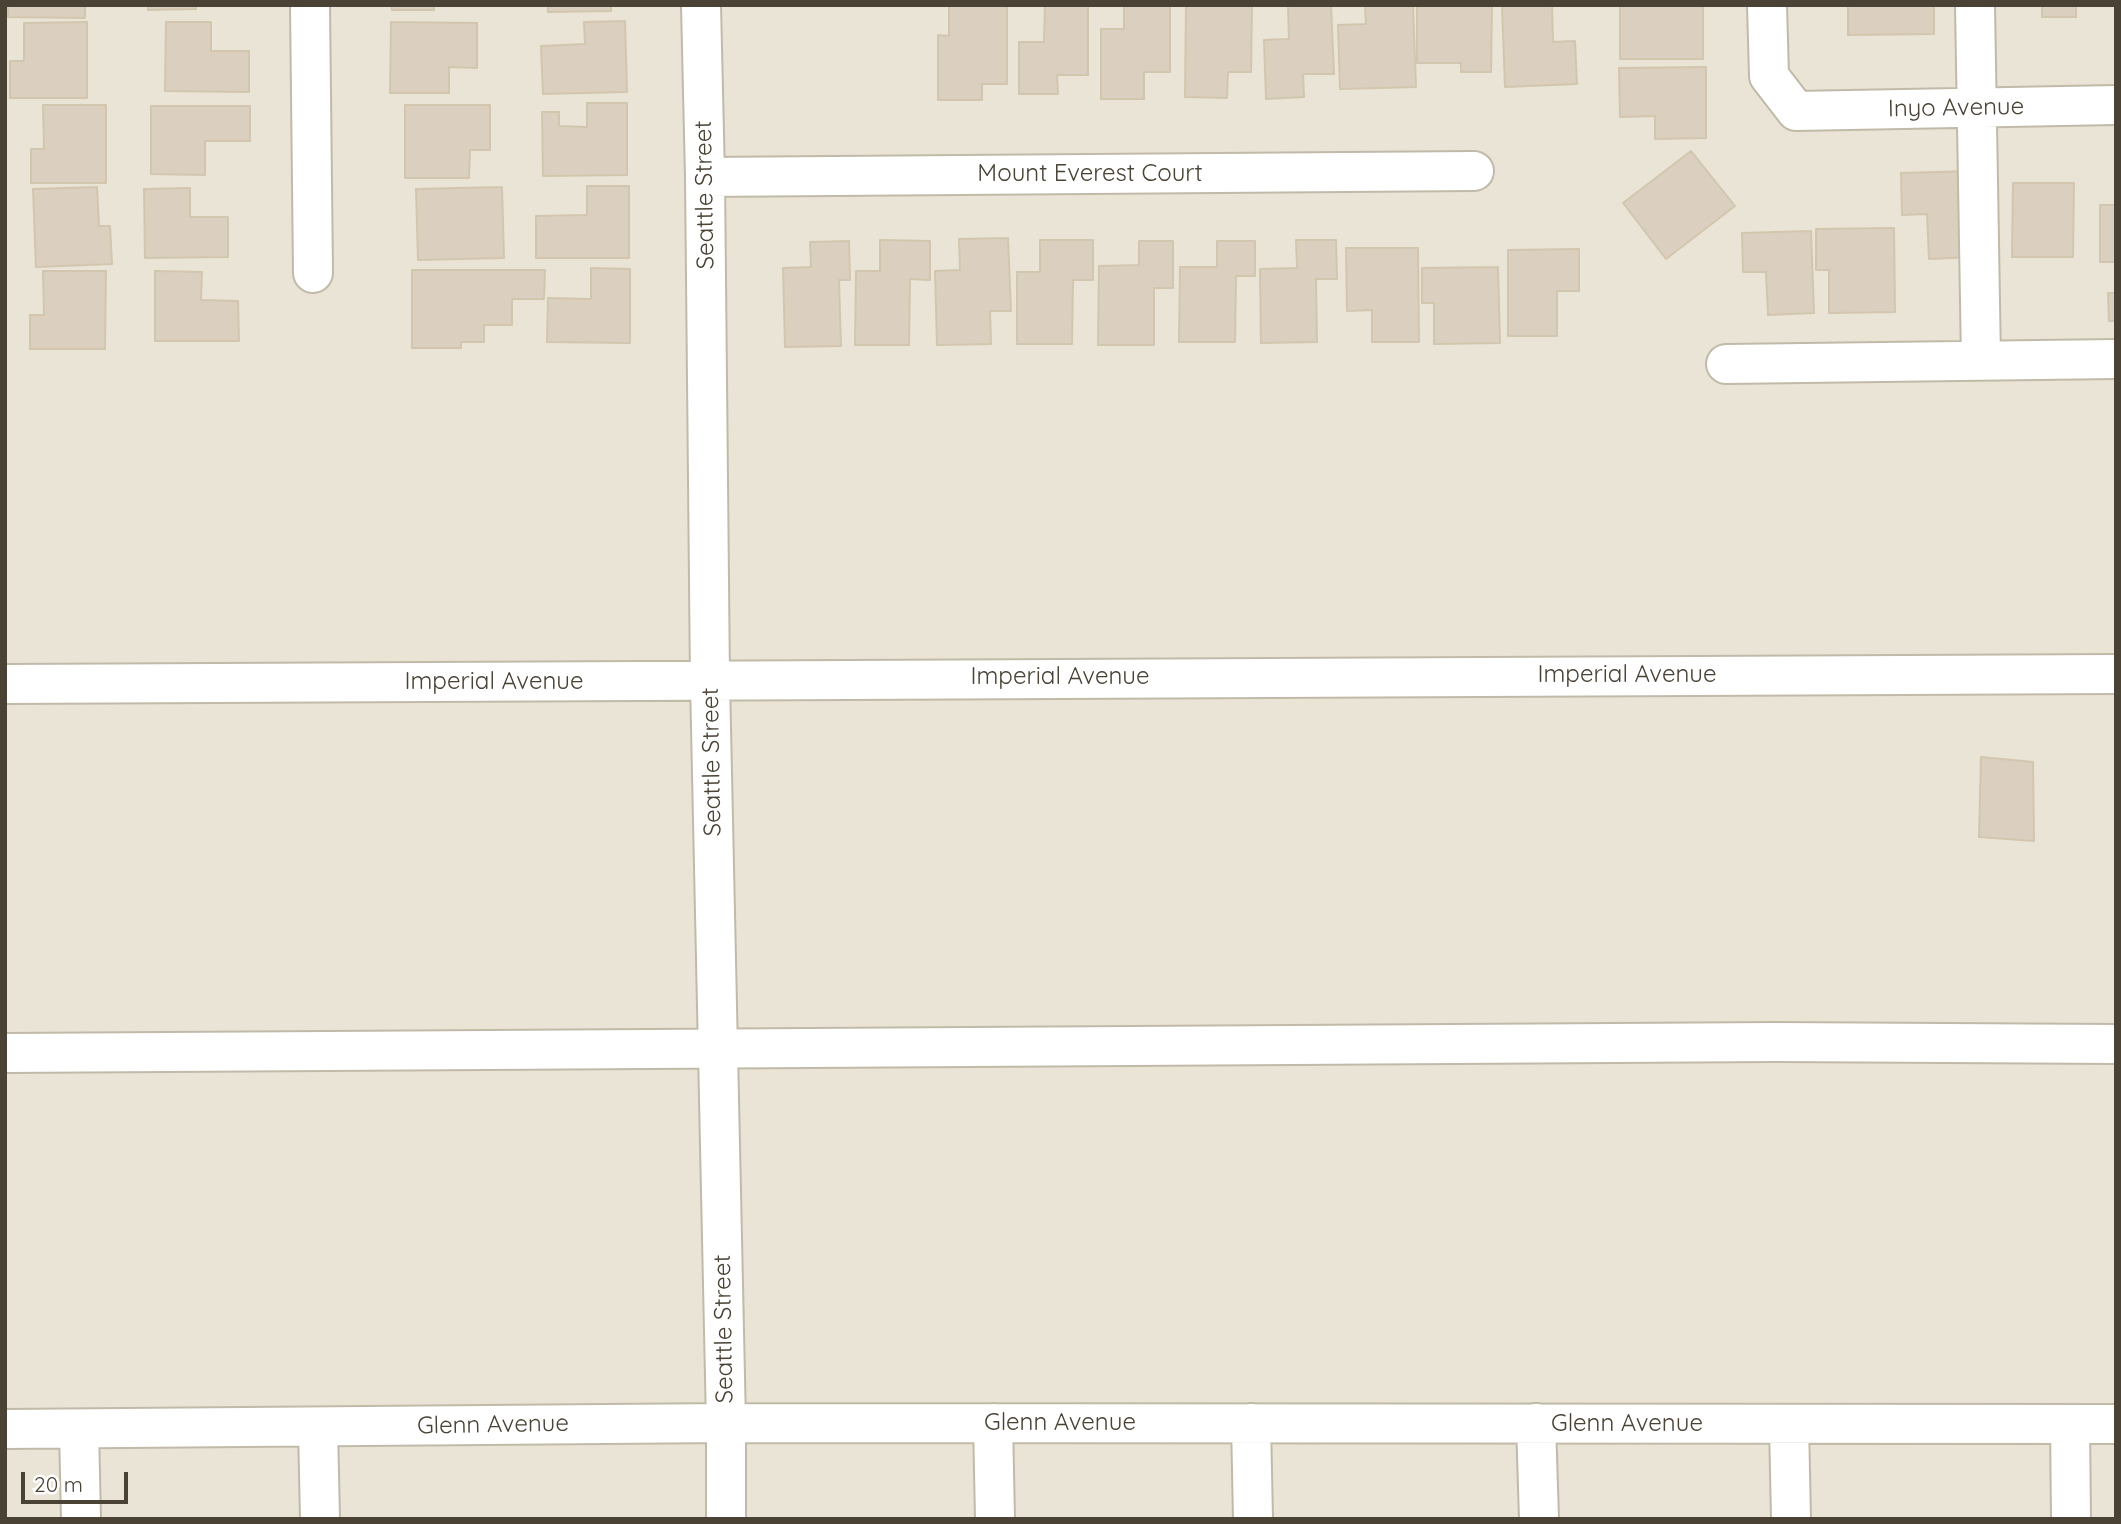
<!DOCTYPE html>
<style>
body{margin:0}
#map{position:relative;width:2121px;height:1524px;overflow:hidden;background:#f5f1e7;font-family:Quicksand,sans-serif}
canvas{display:block}
.frame{position:absolute;inset:0;border:7px solid #494235;pointer-events:none}
.scale{position:absolute;left:21px;top:1472px;width:107px;height:32px;box-sizing:border-box;border:4px solid #494235;border-top:0;padding-left:9px;font-size:21px;line-height:24px;white-space:nowrap;color:#494235;-webkit-text-stroke:5px #fff;paint-order:stroke}
</style>
<div id="map">
<canvas width="2121" height="1524"></canvas>
<div class="frame"></div>
<div class="scale">20 m</div>
</div>
<script>
const g = document.querySelector('canvas').getContext('2d');
g.lineJoin = 'round';
function fillPath(path, color) { g.fillStyle = color; g.fill(path, 'evenodd'); }
const shape = rows => new Path2D(rows.map(r => 'M' + r).join(''));
function stroke(path, color, width, dash) { g.strokeStyle = color; g.lineWidth = width; g.lineCap = dash ? 'butt' : 'round'; g.setLineDash(dash || []); g.stroke(path); }
function write(font, color, halo, rows, align = 'center') {
  g.font = font + ' Quicksand,sans-serif'; g.lineWidth = 5; g.setLineDash([]); g.textBaseline = 'middle'; g.strokeStyle = halo; g.fillStyle = color; for (const [text, x, y, turn = 0] of rows) {
    g.save(); g.translate(x, y); g.rotate((+turn || 0) * Math.PI / 180); g.textAlign = isNaN(turn) ? turn : align; if (halo) g.strokeText(text, 0, 0); g.fillText(text, 0, 0); g.restore();
  }
}
const residential = shape([
 [5,5,2116,5,2116,1519,5,1519]
]);
const building = shape([
 [8,5,85,5,85,18,8,17,8,5],
 [148,5,196,5,196,9,148,10,148,5],
 [392,5,434,5,434,10,392,10,392,5],
 [548,5,611,5,611,11,548,12,548,5],
 [949,5,1007,5,1007,84,982,84,982,100,938,100,938,35,949,36,949,5],
 [1045,5,1088,5,1088,75,1057,75,1058,94,1019,94,1019,42,1044,42,1045,5],
 [1124,5,1170,5,1170,72,1144,72,1144,99,1101,99,1101,29,1124,29,1124,5],
 [1186,5,1252,5,1251,72,1228,72,1227,98,1185,97,1186,5],
 [1331,5,1334,74,1303,74,1304,97,1266,99,1264,40,1289,39,1288,6,1331,5],
 [1365,5,1413,5,1416,87,1340,89,1338,25,1366,24,1365,5],
 [1417,5,1492,5,1491,72,1461,72,1461,63,1417,63,1417,5],
 [1502,5,1552,5,1553,42,1575,41,1577,84,1505,87,1502,5],
 [1620,5,1703,5,1703,59,1620,59,1620,5],
 [1848,5,1934,5,1934,34,1848,35,1848,5],
 [2042,5,2076,5,2076,17,2042,17,2042,5],
 [625,21,627,92,543,94,541,46,585,44,584,22,625,21],
 [87,22,87,98,10,98,10,61,24,61,24,23,87,22],
 [166,22,211,22,211,51,249,51,249,92,165,91,166,22],
 [391,22,477,23,477,68,449,67,449,93,390,93,391,22],
 [1706,67,1706,138,1655,139,1655,116,1620,117,1619,68,1706,67],
 [587,103,627,103,627,175,543,176,542,112,559,112,559,126,587,127,587,103],
 [43,105,106,105,106,183,31,183,31,149,44,149,43,105],
 [405,105,490,105,490,150,470,150,469,178,405,178,405,105],
 [151,106,250,106,250,141,205,141,205,175,151,174,151,106],
 [1691,151,1735,206,1666,259,1623,203,1691,151],
 [1972,171,1975,257,1929,259,1927,214,1902,215,1901,173,1972,171],
 [2013,183,2074,183,2073,257,2012,257,2013,183],
 [587,186,629,186,629,258,536,258,536,216,587,215,587,186],
 [97,187,99,226,110,226,112,264,36,267,33,189,97,187],
 [502,187,504,258,418,260,416,189,502,187],
 [190,188,190,217,228,217,228,257,145,258,144,189,190,188],
 [2100,205,2116,205,2116,262,2100,262,2100,205],
 [1894,228,1895,312,1829,313,1829,270,1816,270,1816,229,1894,228],
 [1811,231,1814,313,1768,315,1766,272,1743,272,1742,233,1811,231],
 [1008,238,1011,311,990,311,991,344,937,345,935,271,960,270,959,239,1008,238],
 [880,240,930,241,930,280,910,279,909,345,855,345,856,271,880,271,880,240],
 [1040,240,1093,240,1093,280,1073,280,1072,344,1017,344,1017,272,1040,272,1040,240],
 [1296,240,1336,240,1337,279,1316,279,1317,342,1261,343,1260,269,1297,268,1296,240],
 [849,241,850,280,839,280,841,346,785,347,783,268,811,267,810,242,849,241],
 [1139,241,1173,241,1173,288,1154,288,1154,345,1098,345,1099,266,1139,265,1139,241],
 [1217,241,1255,241,1255,276,1236,276,1235,342,1179,342,1180,267,1217,267,1217,241],
 [1346,248,1418,248,1419,342,1372,342,1372,310,1347,311,1346,248],
 [1579,249,1579,291,1557,291,1557,336,1508,336,1508,250,1579,249],
 [1498,267,1500,343,1434,344,1434,303,1422,303,1422,268,1498,267],
 [591,268,630,269,630,343,547,342,548,298,591,299,591,268],
 [412,270,545,270,544,299,512,299,512,325,484,325,484,342,461,342,461,348,412,348,412,270],
 [43,271,106,271,105,349,30,349,30,315,44,315,43,271],
 [155,271,202,272,201,300,238,301,239,341,155,341,155,271],
 [2108,293,2116,293,2116,321,2109,321,2108,293],
 [1981,757,2033,762,2034,841,1979,837,1981,757]
]);
const minor = shape([
 [310,5,313,273],
 [701,5,705,177,710,681,726,1423,726,1519],
 [1767,5,1769,76,1796,111,2116,105],
 [1975,5,1981,360],
 [705,177,1474,171],
 [1726,364,2116,359],
 [5,684,2116,674],
 [5,1053,1775,1042,2116,1044],
 [993,1423,995,1519],
 [1251,1423,1253,1519],
 [1536,1423,1539,1519],
 [1789,1424,1791,1519],
 [2070,1424,2071,1519],
 [318,1427,320,1519],
 [5,1429,726,1423,2116,1424],
 [79,1429,81,1519]
]);
const streetNames = [
 ["Inyo Avenue",1956,108,-1],
 ["Mount Everest Court",1090,174],
 ["Seattle Street",705,195,-91],
 ["Imperial Avenue",1627,675],
 ["Imperial Avenue",1060,677],
 ["Imperial Avenue",494,682],
 ["Seattle Street",712,762,-91],
 ["Seattle Street",724,1329,-91],
 ["Glenn Avenue",1060,1423],
 ["Glenn Avenue",1627,1424],
 ["Glenn Avenue",493,1425,-1]
];
fillPath(residential, '#e9e4d5');
fillPath(building, '#dbd0bf');
stroke(building, '#d3c6ae', 2);
stroke(minor, '#c1baa9', 42);
stroke(minor, '#fff', 38);
write('24px', '#494235', '#fff', streetNames);
</script>
